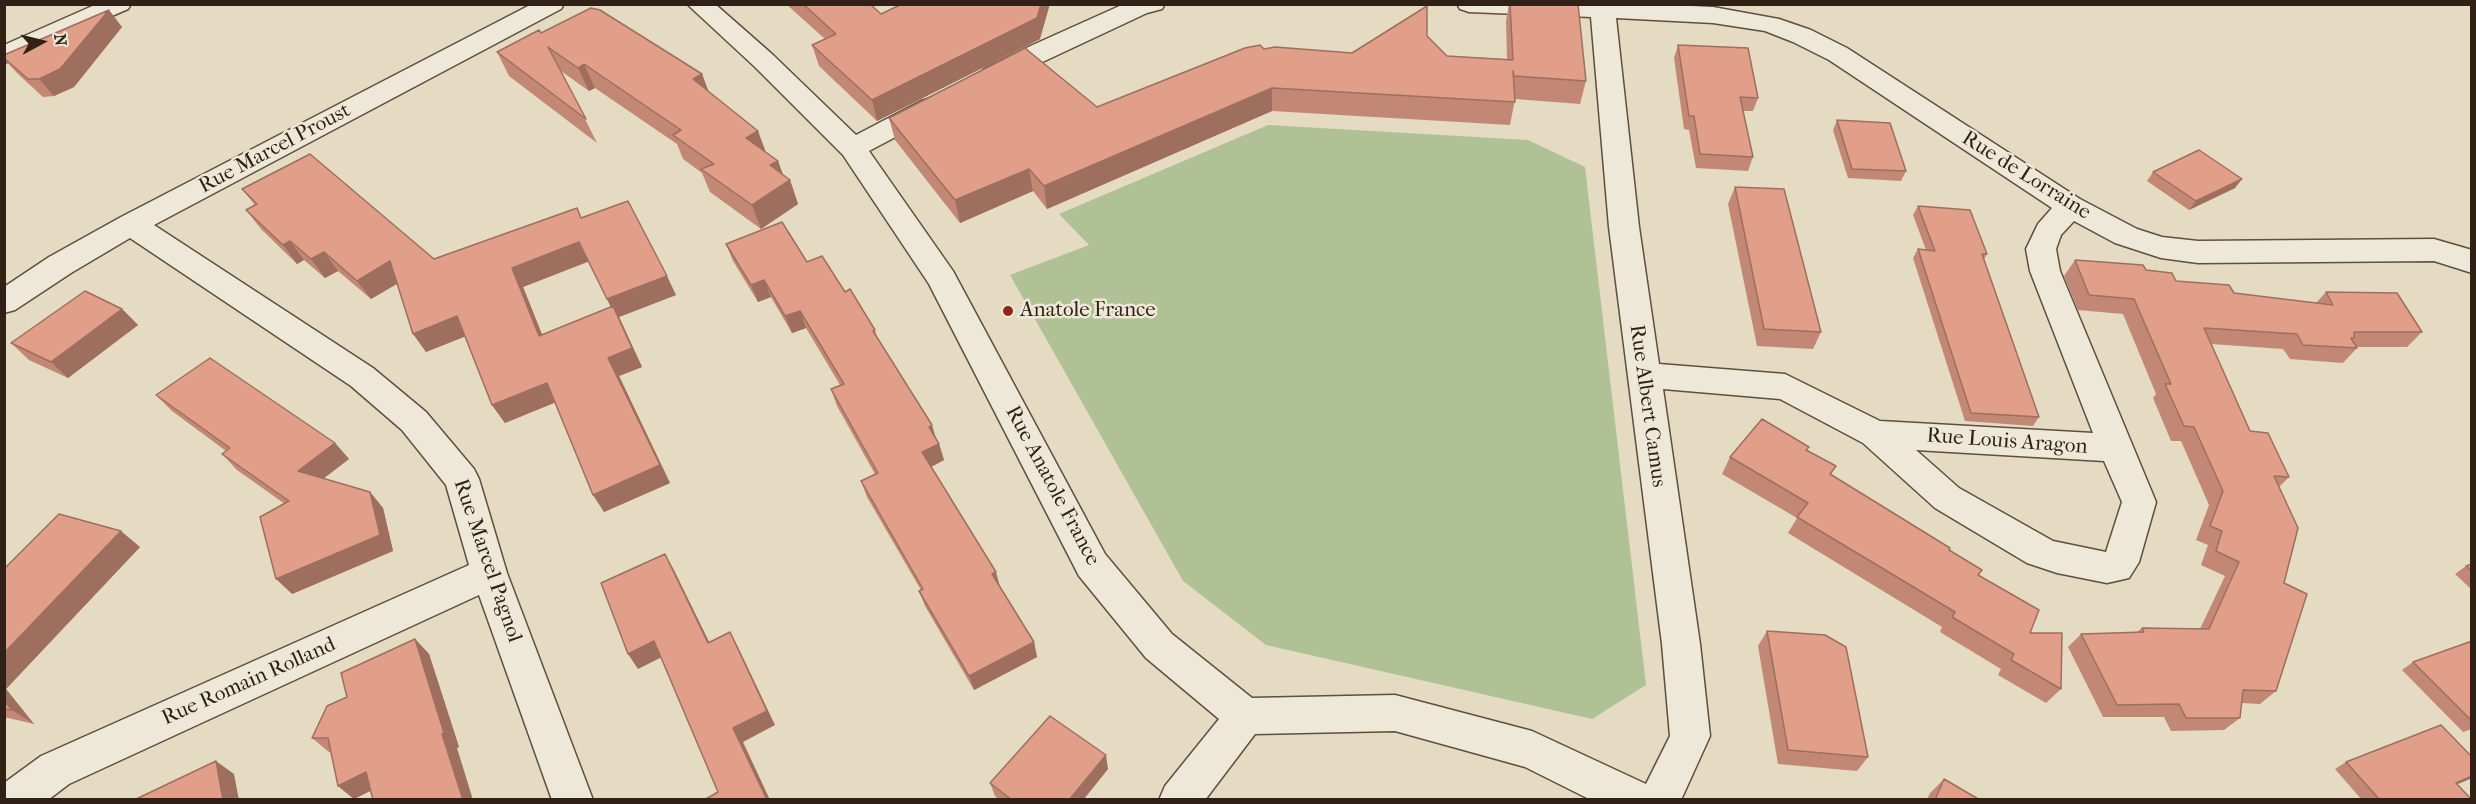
<!DOCTYPE html>
<style>
body{margin:0}
#map{position:relative;width:2476px;height:804px;overflow:hidden;background:#e4dbc2;font-family:"IM FELL French Canon",serif}
canvas{display:block}
.frame{position:absolute;inset:0;border:6px solid #312015;pointer-events:none}
.north{position:absolute;left:12px;top:12px;width:60px;height:60px;-webkit-text-stroke:4px #ede8d7;paint-order:stroke;rotate:83deg;font-size:16px;font-weight:700;line-height:24px;text-align:center;color:#312015}
.north::after{content:'';display:block;margin:auto;width:21px;height:27px;background:#312015;clip-path:polygon(50% 0,100% 100%,50% 72%,0 100%)}
</style>
<div id="map">
<canvas width="2476" height="804"></canvas>
<div class="frame"></div>
<div class="north">N</div>
</div>
<script>
const g = document.querySelector('canvas').getContext('2d');
g.lineJoin = 'round';
function fillPath(path, color) { g.fillStyle = color; g.fill(path, 'evenodd'); }
const shape = rows => new Path2D(rows.map(r => 'M' + r).join(''));
function stroke(path, color, width, dash) { g.strokeStyle = color; g.lineWidth = width; g.lineCap = dash ? 'butt' : 'round'; g.setLineDash(dash || []); g.stroke(path); }
function write(font, color, halo, rows, align = 'center') {
  g.font = font + ' "IM FELL French Canon",serif'; g.lineWidth = 5; g.setLineDash([]); g.textBaseline = 'middle'; g.strokeStyle = halo; g.fillStyle = color; for (const [text, x, y, turn = 0] of rows) {
    g.save(); g.translate(x, y); g.rotate((+turn || 0) * Math.PI / 180); g.textAlign = isNaN(turn) ? turn : align; if (halo) g.strokeText(text, 0, 0); g.fillText(text, 0, 0); g.restore();
  }
}
const green = shape([
 [1268,125,1528,140,1585,167,1646,685,1592,719,1266,645,1183,581,1010,275,1089,245,1059,214]
]);
const minor = shape([
 [97,4,131,4,128,9,4,63,4,45,97,4],
 [532,4,564,4,561,9,154,225,373,368,426,412,474,469,479,479,507,573,593,800,552,800,479,595,69,784,48,800,4,800,4,783,41,756,469,565,446,485,402,430,351,386,130,238,71,273,15,310,4,313,4,287,49,257,121,217,532,4],
 [687,4,715,4,773,55,856,135,921,101,931,98,941,101,945,107,941,113,869,151,953,271,1105,554,1172,634,1252,698,1395,695,1532,731,1646,784,1670,736,1662,644,1609,227,1591,17,1469,12,1460,9,1457,4,1648,4,1713,7,1779,19,1811,30,1847,48,2080,199,2137,229,2162,237,2198,241,2434,239,2472,250,2472,273,2434,261,2198,263,2161,258,2115,243,2074,221,2061,235,2056,249,2060,271,2156,502,2139,562,2129,578,2107,583,2057,573,2027,563,1935,508,1863,443,1780,399,1663,389,1700,644,1710,736,1681,800,1591,800,1525,767,1395,731,1255,734,1205,800,1159,800,1165,786,1219,719,1146,658,1079,576,929,284,843,155,755,67,687,4],
 [1616,18,1713,23,1765,31,1793,42,1829,60,2052,208,2038,224,2026,249,2030,271,2093,433,1880,421,1785,374,1659,364,1639,227,1616,18],
 [1916,450,2104,461,2122,502,2106,552,2053,541,1959,488,1916,450],
 [1124,4,1165,4,1162,9,1147,13,1002,81,993,83,984,81,980,75,984,69,1026,48,1124,4]
]);
const wall = shape([
 [786,4,870,4,881,14,1040,39,877,121,819,66,812,45,825,39],
 [1509,4,1578,4,1586,81,1580,104,1515,99,1510,125,1272,111,1047,209,1033,191,960,223,895,140,889,118,1028,50,1097,107,1264,49,1352,53,1427,36,1447,56,1507,59,1506,21],
 [122,27,74,87,54,96,43,97,18,74,4,59],
 [541,33,702,74,708,91,766,152,778,161,783,175,790,180,798,204,761,229,710,192,702,173,683,159,677,144,595,88,589,91,561,71,597,143,509,76,497,52],
 [1678,45,1758,98,1753,111,1743,111,1753,157,1748,171,1696,168,1689,130,1684,129,1674,58],
 [1837,120,1906,171,1901,181,1848,178,1833,130],
 [2153,172,2235,188,2189,210,2147,181],
 [1735,187,1821,332,1813,349,1757,346,1728,204],
 [242,189,434,259,582,218,676,295,619,317,642,367,619,376,670,483,604,512,555,402,505,423,492,405,465,336,426,352,397,284,371,299,338,271,325,278,304,260,297,264,261,229,246,210,255,205],
 [588,262,611,307,542,335,523,287],
 [1918,206,1987,254,1984,259,2039,417,2033,426,1965,421,1913,258,1918,249,1926,250,1913,215],
 [726,244,807,262,845,292,875,330,878,340,939,444,944,460,931,467,999,586,1034,642,1037,657,974,690,925,606,919,591,921,590,867,497,861,481,875,474,837,406,831,389,840,385,806,328,792,333,771,297,758,302,733,261],
 [2075,260,2146,270,2176,281,2234,293,2316,303,2326,292,2422,332,2407,347,2356,347,2357,348,2343,363,2290,359,2283,349,2211,344,2250,431,2289,477,2279,487,2284,583,2276,691,2260,704,2242,703,2240,718,2224,730,2171,731,2164,717,2103,717,2068,647,2081,634,2137,632,2142,628,2200,629,2225,576,2201,565,2208,545,2196,540,2209,505,2181,441,2171,441,2153,398,2156,394,2123,314,2078,310,2064,276],
 [122,309,138,325,68,378,29,360,11,343],
 [156,395,335,443,349,459,323,479,370,492,383,508,393,551,292,594,285,504,237,470,222,454,226,451,172,411],
 [1806,451,1836,466,1831,474,1949,550,1978,575,2030,633,2061,689,2046,703,1998,675,2001,669,1940,632,1942,627,1788,533,1797,518,1722,474,1730,457],
 [140,547,6,689,34,724,4,717,4,569],
 [2472,564,2472,590,2455,574,2466,566],
 [1767,631,1868,757,1857,771,1778,764,1758,646],
 [415,639,429,654,459,747,354,799,338,786,331,752,329,752,312,738,347,697],
 [2472,641,2472,729,2463,732,2402,670,2413,662],
 [2472,757,2472,778,2457,784,2472,800,2362,800,2335,769,2346,762],
 [1108,769,1083,800,999,800,995,796,990,783],
 [1944,779,1980,800,1927,800,1930,793]
]);
const shadedWall = shape([
 [1041,4,1050,4,1040,39,877,121,872,100],
 [109,10,122,27,74,87,54,96,39,79],
 [584,64,595,88,589,91,578,68],
 [702,74,711,98,693,79],
 [1272,88,1272,111,1047,209,1044,186],
 [758,131,767,155,746,138],
 [778,161,786,183,790,180,798,204,761,229,752,205,770,165],
 [1029,169,1033,191,960,223,955,200],
 [2242,179,2235,188,2189,210,2196,201],
 [290,241,304,260,297,264,283,245],
 [579,242,589,261,523,287,550,354,539,336,512,268],
 [324,252,338,271,325,278,311,259],
 [390,261,403,280,371,299,357,281],
 [667,276,676,295,619,317,642,367,619,376,670,483,604,512,593,495,608,358,616,318,607,299],
 [764,280,771,297,758,302,751,285],
 [122,309,138,325,68,378,51,362],
 [800,311,806,328,792,333,785,316],
 [457,316,469,335,426,352,413,334],
 [547,383,559,401,505,423,492,405],
 [932,425,937,442,929,427],
 [335,443,349,459,312,487,298,471],
 [939,444,944,460,927,469,922,452],
 [370,492,383,508,393,551,292,594,276,579],
 [121,531,140,547,6,689,34,724,12,710,4,701,4,653],
 [665,554,674,570,717,658,708,643],
 [996,572,1000,587,992,574],
 [730,632,738,647,775,725,743,742,770,800,767,800,733,728],
 [415,639,429,654,459,747,457,748,473,800,463,800,442,734],
 [654,641,664,656,638,669,628,654],
 [1034,642,1037,657,974,690,969,676],
 [1106,755,1108,769,1083,800,1069,800],
 [216,761,234,774,239,800,223,800],
 [366,772,382,785,354,799,338,786],
 [2472,776,2472,778,2444,790,2456,783]
]);
const building = shape([
 [803,4,870,4,881,14,902,4,1041,4,1037,18,872,100,812,45,836,34,803,4],
 [1510,4,1578,4,1586,81,1514,76,1513,71,1515,102,1272,88,1044,186,1029,169,955,200,889,118,1027,47,1026,49,1097,107,1245,48,1260,45,1264,49,1275,47,1352,53,1427,6,1427,36,1447,56,1513,60,1510,4],
 [591,8,600,10,702,74,693,79,758,131,746,138,778,161,770,165,790,180,752,205,701,169,714,164,673,135,681,130,584,64,578,68,548,47,586,119,497,52,539,30,541,33,591,8],
 [109,10,60,69,39,79,28,79,4,58,4,55,109,10],
 [1678,45,1748,48,1758,98,1740,97,1753,157,1700,154,1694,116,1689,116,1678,45],
 [1837,120,1890,123,1906,171,1852,169,1837,120],
 [2199,150,2242,179,2196,201,2153,172,2199,150],
 [310,154,434,259,577,208,581,218,628,201,667,276,607,299,579,242,512,268,539,336,613,306,632,348,608,358,660,465,593,495,547,383,492,405,457,316,413,334,390,261,357,281,324,252,311,259,290,241,283,245,246,210,257,204,242,189,310,154],
 [1735,187,1784,189,1821,332,1764,329,1735,187],
 [1918,206,1970,210,1987,254,1982,254,2039,417,1971,413,1918,249,1935,251,1918,206],
 [782,222,807,262,822,256,845,292,850,289,875,330,873,331,932,425,929,427,939,444,922,452,996,572,992,574,1034,642,969,676,919,591,923,589,861,481,878,473,831,389,844,384,800,311,785,316,764,280,751,285,726,244,782,222],
 [2075,260,2143,265,2146,270,2172,273,2176,281,2229,285,2234,293,2333,305,2326,292,2397,293,2422,332,2354,332,2354,338,2351,338,2357,348,2303,345,2297,334,2204,328,2250,431,2268,433,2289,477,2274,476,2298,528,2284,583,2307,594,2276,691,2243,690,2240,718,2186,718,2179,704,2117,705,2081,634,2144,632,2142,628,2209,629,2239,562,2216,551,2222,531,2210,526,2223,491,2194,427,2184,426,2165,384,2171,384,2134,299,2089,295,2075,260],
 [85,291,122,309,51,362,11,343,85,291],
 [210,358,335,443,298,471,370,492,380,535,276,579,260,517,289,501,222,454,230,448,156,395,210,358],
 [1762,419,1809,447,1806,450,1836,466,1830,474,1950,548,1949,550,1982,570,1978,575,2039,610,2030,633,2062,633,2061,689,2011,660,2014,654,1952,617,1955,612,1797,517,1808,503,1730,457,1762,419],
 [59,514,121,531,4,653,4,569,59,514],
 [665,554,708,643,730,632,767,711,733,728,767,800,704,800,718,792,654,641,628,654,601,583,665,554],
 [2472,564,2472,571,2466,566,2472,564],
 [1767,631,1825,635,1846,647,1868,757,1788,750,1767,631],
 [415,639,444,733,442,734,463,800,373,800,366,772,338,786,328,738,312,738,327,706,347,697,341,673,415,639],
 [2472,641,2472,721,2413,662,2472,641],
 [4,701,12,710,4,709,4,701],
 [1050,716,1106,755,1069,800,1012,800,990,783,1050,716],
 [2441,725,2472,757,2472,776,2456,783,2472,800,2380,800,2346,762,2441,725],
 [216,761,223,800,134,800,216,761],
 [1944,779,1980,800,1935,800,1944,779]
]);
const markers = [
 [1008,311,6,"#8f2418"]
];
const streetNames = [
 ["Rue Marcel Proust",275,149,-28],
 ["Rue de Lorraine",2026,176,32],
 ["Rue Albert Camus",1647,406,82],
 ["Rue Louis Aragon",2007,442,4],
 ["Rue Anatole France",1052,486,62],
 ["Rue Marcel Pagnol",487,561,71],
 ["Rue Romain Rolland",249,682,-24]
];
const poiNames = [
 ["Anatole France",1020,311]
];
fillPath(green, '#b0c196');
stroke(minor, '#5e4f40', 3);
fillPath(minor, '#ede8d7');
fillPath(wall, '#c28875');
fillPath(shadedWall, '#9e6f5f');
fillPath(building, '#e19e88');
stroke(building, '#9e6f5f', 1.5);
for (const [x, y, r, color] of markers) { const dot = new Path2D(); dot.arc(x, y, r, 0, 2 * Math.PI); g.fillStyle = color; g.fill(dot); stroke(dot, '#ede8d7', 2); }
write('21px', '#312015', '#ede8d7', streetNames);
write('21px', '#312015', '#ede8d7', poiNames, 'left');
</script>
